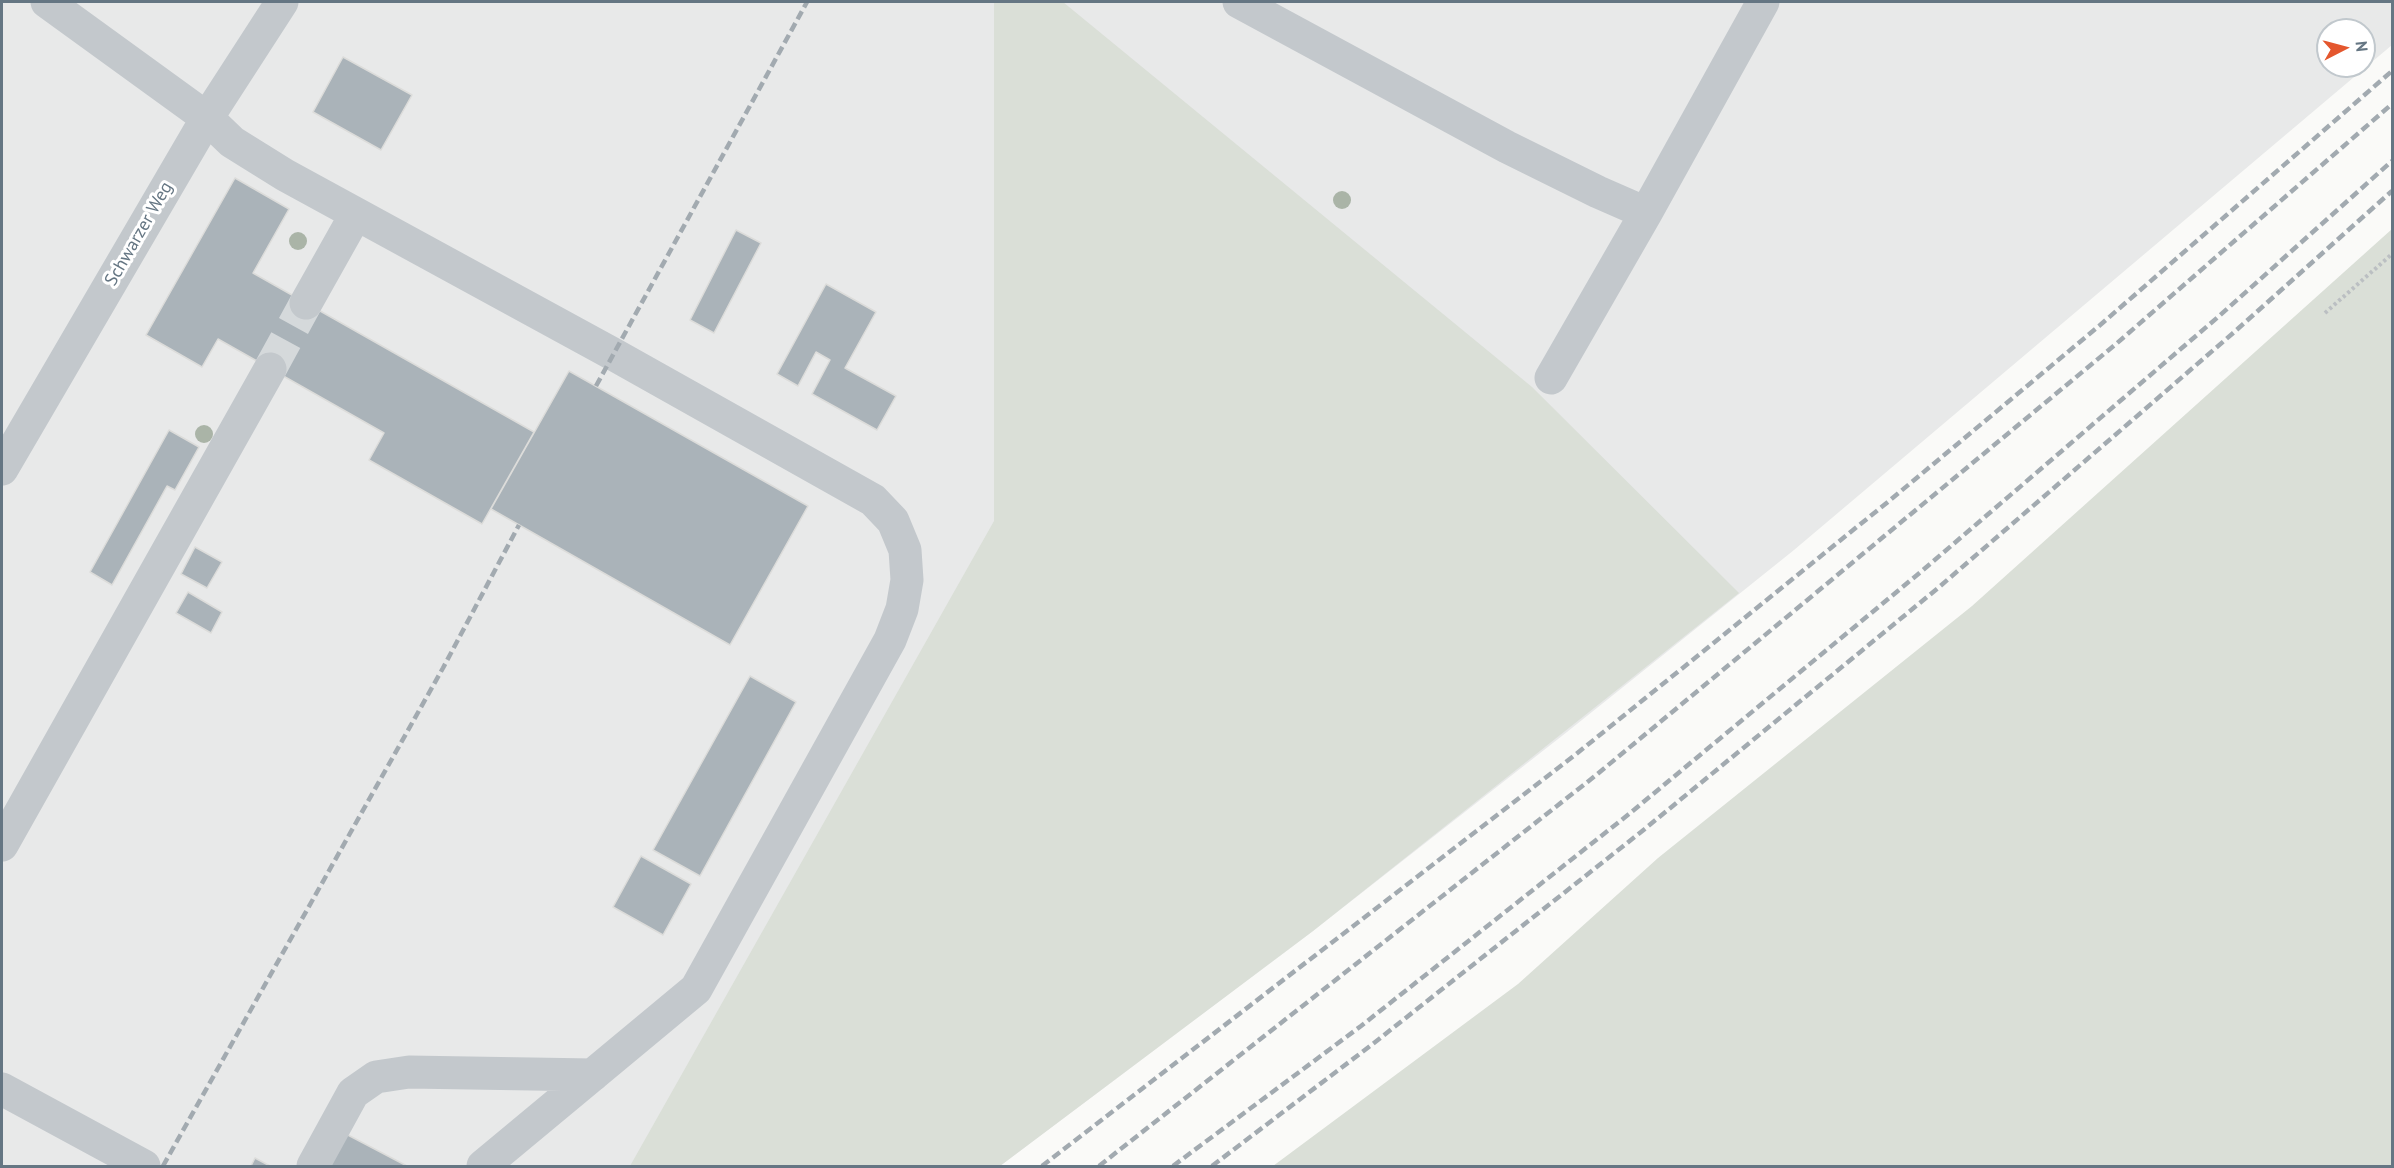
<!DOCTYPE html>
<style>
body{margin:0}
#map{position:relative;width:2394px;height:1168px;overflow:hidden;background:#fafaf8;font-family:"PT Sans",sans-serif}
canvas{display:block}
.frame{position:absolute;inset:0;border:3px solid #657683;pointer-events:none}
.north{position:absolute;left:2316px;top:18px;width:60px;height:60px;box-sizing:border-box;background:#fff;border:2px solid #c1c8cd;border-radius:50%;rotate:84deg;font-size:16px;font-weight:700;line-height:24px;text-align:center;color:#657683}
.north::after{content:'';display:block;margin:auto;width:21px;height:27px;background:#e4572e;clip-path:polygon(50% 0,100% 100%,50% 72%,0 100%)}
</style>
<div id="map">
<canvas width="2394" height="1168"></canvas>
<div class="frame"></div>
<div class="north">N</div>
</div>
<script>
const g = document.querySelector('canvas').getContext('2d');
g.lineJoin = 'round';
function fillPath(path, color) { g.fillStyle = color; g.fill(path, 'evenodd'); }
const shape = rows => new Path2D(rows.map(r => 'M' + r).join(''));
function stroke(path, color, width, dash) { g.strokeStyle = color; g.lineWidth = width; g.lineCap = dash ? 'butt' : 'round'; g.setLineDash(dash || []); g.stroke(path); }
function write(font, color, halo, rows, align = 'center') {
  g.font = font + ' "PT Sans",sans-serif'; g.lineWidth = 6; g.setLineDash([]); g.textBaseline = 'middle'; g.strokeStyle = halo; g.fillStyle = color; for (const [text, x, y, turn = 0] of rows) {
    g.save(); g.translate(x, y); g.rotate((+turn || 0) * Math.PI / 180); g.textAlign = isNaN(turn) ? turn : align; if (halo) g.strokeText(text, 0, 0); g.fillText(text, 0, 0); g.restore();
  }
}
const built = shape([
 [2,2,2392,2,2392,45,1794,550,1567,732,1313,931,1000,1166,2,1166],
 [2328,30,2364,30,2364,66,2328,66]
]);
const green = shape([
 [994,2,1063,2,1532,387,1739,593,1313,931,1000,1166,630,1166,994,521],
 [2392,229,2392,1166,1273,1166,1518,984,1658,858,1972,606]
]);
const building = shape([
 [343,57,412,95,381,150,313,112,343,57],
 [235,178,289,209,253,273,534,432,482,524,369,460,384,433,218,339,202,367,146,335,235,178],
 [736,230,761,243,714,333,690,320,736,230],
 [826,284,876,312,845,368,896,396,877,430,812,394,830,360,816,352,798,386,777,374,826,284],
 [569,371,808,506,730,645,491,509,569,371],
 [169,430,199,447,175,490,167,486,112,585,90,572,169,430],
 [195,547,222,562,207,588,181,574,195,547],
 [188,592,222,612,211,633,176,613,188,592],
 [750,676,796,702,700,876,653,850,750,676],
 [641,856,691,884,663,935,613,907,641,856],
 [346,1134,407,1166,328,1166,346,1134],
 [255,1158,270,1166,251,1166,255,1158]
]);
const minorTunnel = shape([
 [270,369,306,303]
]);
const path = shape([
 [2325,313,2392,254]
]);
const minor = shape([
 [47,2,207,118,232,142,285,175,613,354,873,500,893,521,905,550,907,580,902,609,890,640,696,989,483,1166],
 [1239,2,1507,147,1598,192,1646,213],
 [306,303,356,214],
 [1551,378,1646,213,1763,2],
 [2,469,207,118,282,2],
 [2,845,270,369],
 [2,1089,144,1166],
 [313,1166,353,1093,376,1077,409,1072,593,1075]
]);
const rail = shape([
 [596,386,807,2],
 [163,1166,443,668,519,525],
 [1042,1166,1575,755,1889,501,2099,326,2392,71],
 [1099,1166,1595,776,2116,344,2392,104],
 [1173,1166,1361,1026,1629,814,1923,570,2218,317,2392,161],
 [1212,1166,1374,1043,1641,832,1938,588,2232,334,2392,191]
]);
const trees = [
 [1342,200],
 [298,241],
 [204,434]
];
const streetNames = [
 ["Schwarzer Weg",139,234,-60]
];
fillPath(built, '#e8e9e9');
fillPath(green, '#dadfd7');
fillPath(building, '#aab3b9');
stroke(building, '#dcdcda', 1.5);
stroke(minorTunnel, '#d5d9db', 33, [33, 16]);
stroke(path, '#bbbfc2', 4, [3, 3]);
stroke(minor, '#c3c8cc', 33);
stroke(rail, '#a2aab0', 4.5, [9, 4.5]);
g.fillStyle = '#aab4a7';
for (const [x, y] of trees) { g.beginPath(); g.arc(x, y, 9, 0, 2 * Math.PI); g.fill(); }
write('18px', '#657683', '#fff', streetNames);
</script>
